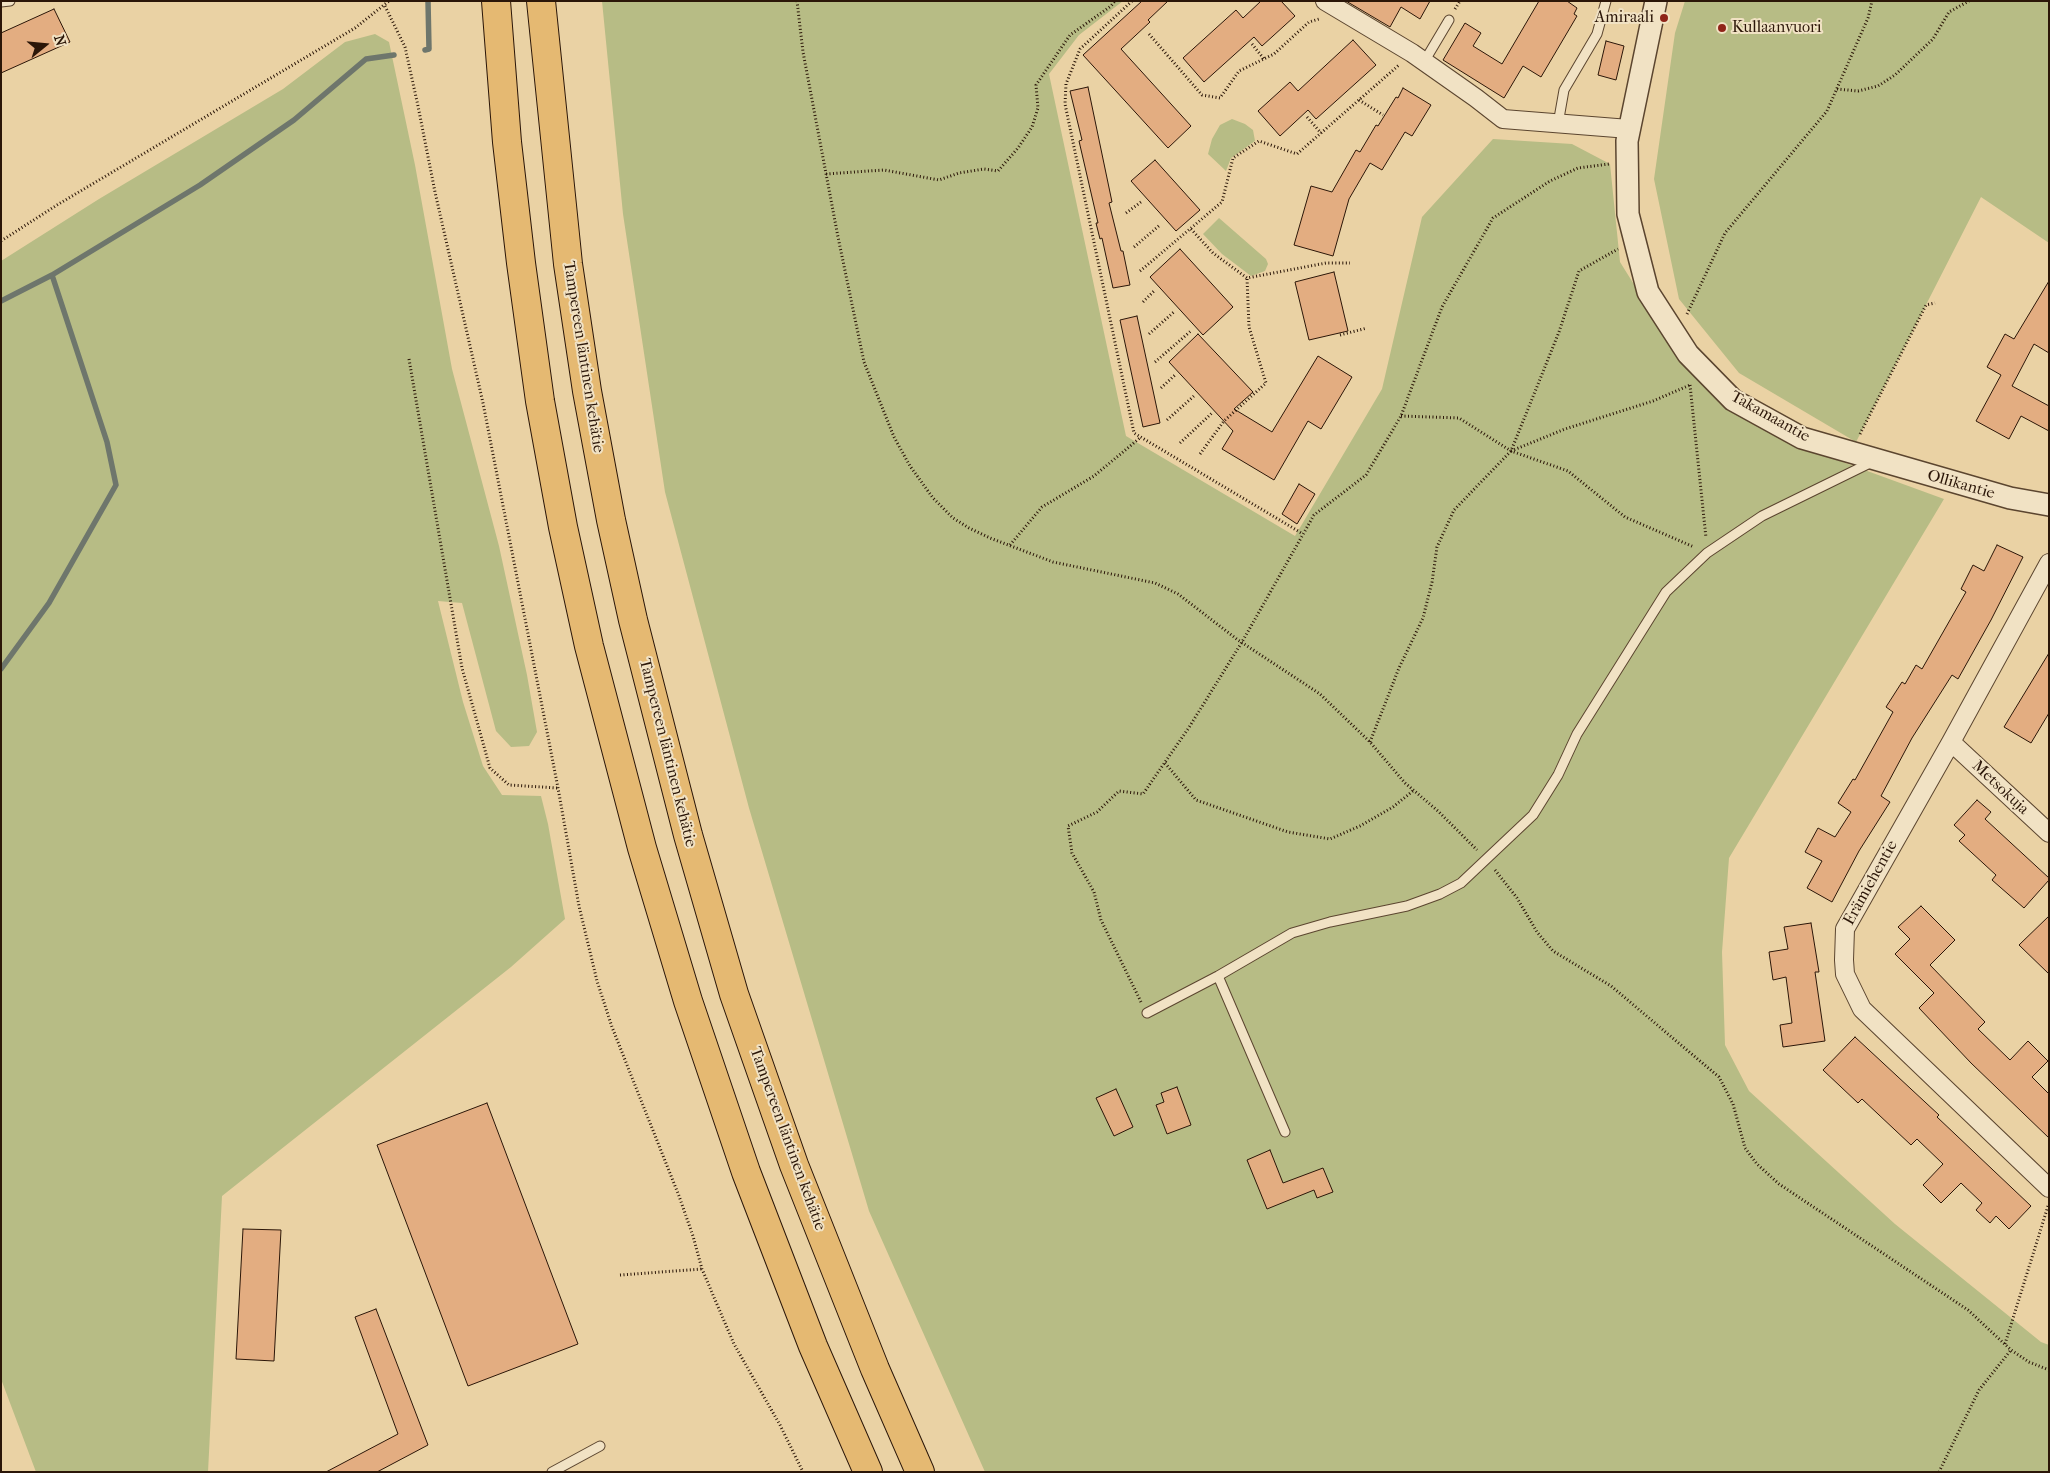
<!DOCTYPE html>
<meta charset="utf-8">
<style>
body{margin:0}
#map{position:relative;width:2050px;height:1473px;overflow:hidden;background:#ead2a4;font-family:"IM FELL French Canon",serif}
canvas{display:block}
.frame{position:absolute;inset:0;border:2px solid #2b1608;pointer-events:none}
.north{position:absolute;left:20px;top:20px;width:50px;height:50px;-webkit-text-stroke:4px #f1e2c4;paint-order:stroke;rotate:73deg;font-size:14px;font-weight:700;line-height:20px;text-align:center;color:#2b1608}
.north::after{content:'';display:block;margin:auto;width:18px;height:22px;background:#2b1608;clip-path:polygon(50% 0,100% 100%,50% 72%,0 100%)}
</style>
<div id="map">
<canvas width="2050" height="1473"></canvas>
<div class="frame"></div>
<div class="north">N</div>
</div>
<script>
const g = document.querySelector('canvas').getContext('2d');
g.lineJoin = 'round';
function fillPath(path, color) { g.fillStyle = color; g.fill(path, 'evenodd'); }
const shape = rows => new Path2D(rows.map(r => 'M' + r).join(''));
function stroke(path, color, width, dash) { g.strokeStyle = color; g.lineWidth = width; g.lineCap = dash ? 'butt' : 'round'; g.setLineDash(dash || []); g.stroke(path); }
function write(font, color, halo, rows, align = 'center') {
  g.font = font + ' "IM FELL French Canon",serif'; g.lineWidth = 4; g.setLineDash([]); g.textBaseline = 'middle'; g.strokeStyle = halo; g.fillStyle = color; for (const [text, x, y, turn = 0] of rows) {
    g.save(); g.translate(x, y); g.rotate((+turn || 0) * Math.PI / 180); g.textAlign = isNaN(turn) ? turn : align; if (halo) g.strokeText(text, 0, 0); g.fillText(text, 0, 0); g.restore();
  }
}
const green = shape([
 [602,1,1123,1,1079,35,1049,74,1126,436,1295,536,1382,389,1422,217,1493,139,1572,144,1610,164,1620,262,1683,363,1796,445,1944,499,1729,858,1722,952,1725,1045,1749,1091,1895,1224,2041,1342,2049,1345,2049,1472,985,1472,869,1211,749,808,665,492,623,214],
 [1685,1,2049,1,2049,243,1981,197,1856,442,1739,373,1679,299,1654,179,1675,33],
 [375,34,389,42,415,165,452,369,499,546,527,675,537,732,529,746,511,747,496,731,462,603,438,601,463,702,483,766,502,795,541,796,548,824,565,919,511,967,222,1196,208,1472,36,1472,1,1379,1,261,99,199,283,89,345,42],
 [1232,119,1245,124,1253,130,1255,141,1231,158,1226,171,1208,154,1212,139,1220,125],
 [1219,218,1266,259,1268,264,1265,271,1251,276,1222,254,1203,234]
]);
const stream = shape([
 [425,50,429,49,428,1],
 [1,301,52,275,200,185,294,120,366,59,394,55],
 [1,669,49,603,116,485,107,442,52,275]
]);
const building = shape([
 [1142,1,1168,1,1148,20,1150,22,1121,49,1191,126,1168,148,1083,55,1142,1],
 [1261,1,1281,1,1295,16,1262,46,1254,37,1204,82,1183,58,1236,10,1243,18,1261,1],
 [1346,1,1430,1,1420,19,1401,7,1390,27,1346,1],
 [1539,1,1567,1,1577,8,1574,14,1577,16,1541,77,1523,66,1504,98,1443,60,1465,23,1481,33,1473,46,1502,64,1539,1],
 [54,9,70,42,1,73,1,33,54,9],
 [1353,40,1376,65,1316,119,1308,110,1280,136,1258,111,1290,82,1298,91,1353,40],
 [1606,41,1624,46,1616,80,1598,75,1606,41],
 [1088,87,1112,202,1109,203,1121,251,1123,251,1130,285,1113,288,1102,238,1100,239,1096,223,1098,223,1079,141,1082,140,1070,91,1088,87],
 [1403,88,1431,105,1412,136,1405,132,1382,170,1370,163,1349,199,1333,256,1294,245,1311,186,1332,192,1356,150,1360,152,1376,125,1378,126,1396,97,1398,98,1403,88],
 [1155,160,1200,210,1176,231,1131,181,1155,160],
 [1180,249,1233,307,1203,335,1150,277,1180,249],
 [1334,272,1348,331,1309,340,1295,282,1334,272],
 [2049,281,2049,353,2034,344,2012,386,2049,406,2049,431,2021,416,2009,439,1976,421,2001,375,1987,367,2005,334,2014,339,2049,281],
 [1137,316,1160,423,1143,427,1120,320,1137,316],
 [1198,334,1253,392,1234,409,1272,432,1318,356,1352,377,1321,429,1308,421,1274,480,1222,449,1233,431,1169,362,1198,334],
 [1299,484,1315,494,1297,524,1282,514,1299,484],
 [1997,545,2023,557,1991,620,1958,679,1952,675,1912,738,1881,796,1890,802,1859,851,1832,902,1807,888,1822,861,1805,852,1818,828,1835,837,1851,812,1838,803,1853,779,1855,780,1893,712,1886,707,1902,682,1905,684,1916,665,1922,669,1966,592,1961,589,1973,565,1984,571,1997,545],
 [2049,653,2049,713,2031,743,2004,727,2049,653],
 [1977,800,1991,812,1985,819,2049,878,2049,880,2024,908,1992,880,1996,875,1959,841,1965,835,1954,825,1977,800],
 [1921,906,1955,940,1930,965,1985,1022,1978,1029,2010,1060,2028,1041,2048,1061,2032,1077,2049,1094,2049,1138,1971,1063,1919,1008,1934,993,1895,954,1910,939,1898,927,1921,906],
 [2049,916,2049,974,2019,945,2049,916],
 [1811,923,1819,972,1815,972,1825,1041,1783,1047,1780,1025,1792,1023,1786,977,1773,980,1769,952,1788,949,1784,927,1811,923],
 [1855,1037,1939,1115,1937,1117,2031,1206,2009,1229,1996,1216,1990,1223,1976,1210,1982,1203,1961,1183,1941,1203,1923,1185,1943,1164,1917,1139,1911,1145,1862,1099,1858,1103,1823,1070,1855,1037],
 [1177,1087,1191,1125,1167,1134,1156,1105,1164,1102,1161,1093,1177,1087],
 [1116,1089,1133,1127,1114,1136,1096,1098,1116,1089],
 [487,1103,578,1344,468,1386,377,1145,487,1103],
 [1270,1150,1283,1183,1323,1168,1333,1192,1317,1198,1314,1190,1267,1209,1247,1160,1270,1150],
 [243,1229,281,1230,274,1361,236,1359,243,1229],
 [376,1309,428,1445,377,1472,326,1472,398,1434,355,1317,376,1309]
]);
const path = shape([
 [797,1,803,52,838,237,864,362,894,437,910,466,933,498,953,518,969,528,990,538,1053,562,1155,583,1178,594,1238,640,1320,694,1370,742,1405,783,1438,811,1477,850],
 [1132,1,1080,49,1066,84,1065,104,1134,433,1303,534],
 [385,6,405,47,418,106,435,192,483,403,558,788,579,906,597,981,612,1027,679,1196,693,1236,702,1269,716,1302,734,1344,780,1425,803,1472],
 [1455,9,1460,1],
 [1149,34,1202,95,1220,98,1239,71,1274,54,1309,22,1319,19],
 [1252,44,1264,59],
 [1837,89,1858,91,1878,86,1895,75,1933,39,1949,12,1969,1],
 [1359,100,1383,115],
 [1307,117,1321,133],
 [826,174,884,170,939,180,959,173,984,169,998,171,1018,148,1032,127,1038,108,1036,85,1070,35,1111,6,1115,1],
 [1126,213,1141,202],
 [1191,229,1213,253,1247,278,1326,263,1350,263],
 [1,241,57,205,355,28,389,1],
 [1134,247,1160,225],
 [1140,271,1222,202,1233,158,1259,141,1297,154,1399,65],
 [1143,302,1155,290],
 [1687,314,1725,233,1827,111,1868,18,1872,1],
 [1149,334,1175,311],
 [1340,335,1367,328],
 [409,359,462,668,490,768,509,785,558,788],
 [1155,362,1192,330],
 [1690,385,1706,538],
 [1161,388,1176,374],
 [1401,416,1459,418,1511,451,1568,471,1625,517,1694,547],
 [1167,420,1195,395],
 [1860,434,1926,305,1935,303],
 [1180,443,1212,413],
 [1511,451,1565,429,1653,401,1690,385],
 [1200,454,1224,421,1266,383,1249,327,1247,278],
 [1010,545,1042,507,1094,476,1141,437],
 [1370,742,1399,668,1423,618,1432,582,1437,547,1454,510,1511,451,1559,332,1579,271,1618,249],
 [1165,763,1196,800,1288,832,1330,839,1360,826,1393,807,1414,790],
 [1495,870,1517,898,1537,932,1553,951,1611,986,1719,1077,1733,1104,1745,1148,1757,1164,1779,1184,1968,1310,2011,1350,2029,1362,2049,1370],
 [1141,1002,1101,920,1094,892,1072,853,1068,826,1097,812,1119,791,1143,794,1188,729,1242,642,1314,515,1366,475,1401,416,1442,307,1493,218,1550,181,1578,168,1609,164],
 [620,1275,702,1269],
 [2005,1344,2048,1206],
 [1939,1472,1979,1390,2011,1350]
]);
const service = shape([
 [1,2,10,1],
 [1424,62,1449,20],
 [1558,124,1564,90,1597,34,1606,1],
 [1218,976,1285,1132],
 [1147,1013,1218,976,1292,933,1330,922,1407,906,1440,894,1461,883,1533,815,1558,775,1577,734,1666,592,1707,553,1762,516,1872,462],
 [552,1472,600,1446]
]);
const minor = shape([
 [1325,1,1412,53,1476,98,1503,119,1629,129],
 [2049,563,1951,742,1845,929,1844,960,1845,974,1862,1009,2049,1188],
 [1951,742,2049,833]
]);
const tertiary = shape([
 [1656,1,1627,141,1628,214,1648,292,1688,354,1733,400,1802,438,2010,498,2049,505]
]);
const motorway = shape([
 [496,1,507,142,521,263,540,401,563,527,589,646,642,848,688,1001,746,1172,813,1346,868,1472],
 [541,1,568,264,587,391,611,520,633,620,688,835,734,994,794,1165,875,1369,920,1472]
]);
const markers = [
 [1664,18,5,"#8f2418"],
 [1722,28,5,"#8f2418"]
];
const poiNames = [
 ["Amiraali",1654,18],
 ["Kullaanvuori",1732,28,"left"]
];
const streetNames = [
 ["Tampereen läntinen kehätie",583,357,81],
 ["Takamaantie",1770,417,29],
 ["Ollikantie",1961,485,16],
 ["Tampereen läntinen kehätie",667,753,76],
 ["Metsokuja",2000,788,43],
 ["Erämiehentie",1871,883,-61],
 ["Tampereen läntinen kehätie",787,1139,70]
];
fillPath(green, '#b7bc85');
stroke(stream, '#6e766c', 5.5);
fillPath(building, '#e3ad81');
stroke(building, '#2b1608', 1);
stroke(service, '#5b452f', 11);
stroke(minor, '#5b452f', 20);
stroke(tertiary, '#5b452f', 24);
stroke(motorway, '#2b1608', 30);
stroke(path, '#2b1608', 3, [1, 2.5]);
stroke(service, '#f1e2c4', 9);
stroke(minor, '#f1e2c4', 18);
stroke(tertiary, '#f1e2c4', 21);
stroke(motorway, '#e5b972', 28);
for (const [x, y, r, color] of markers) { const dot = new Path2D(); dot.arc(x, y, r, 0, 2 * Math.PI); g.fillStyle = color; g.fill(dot); stroke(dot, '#f1e2c4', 2); }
write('16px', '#2b1608', '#f1e2c4', poiNames, 'right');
write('16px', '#2b1608', '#f1e2c4', streetNames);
</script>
